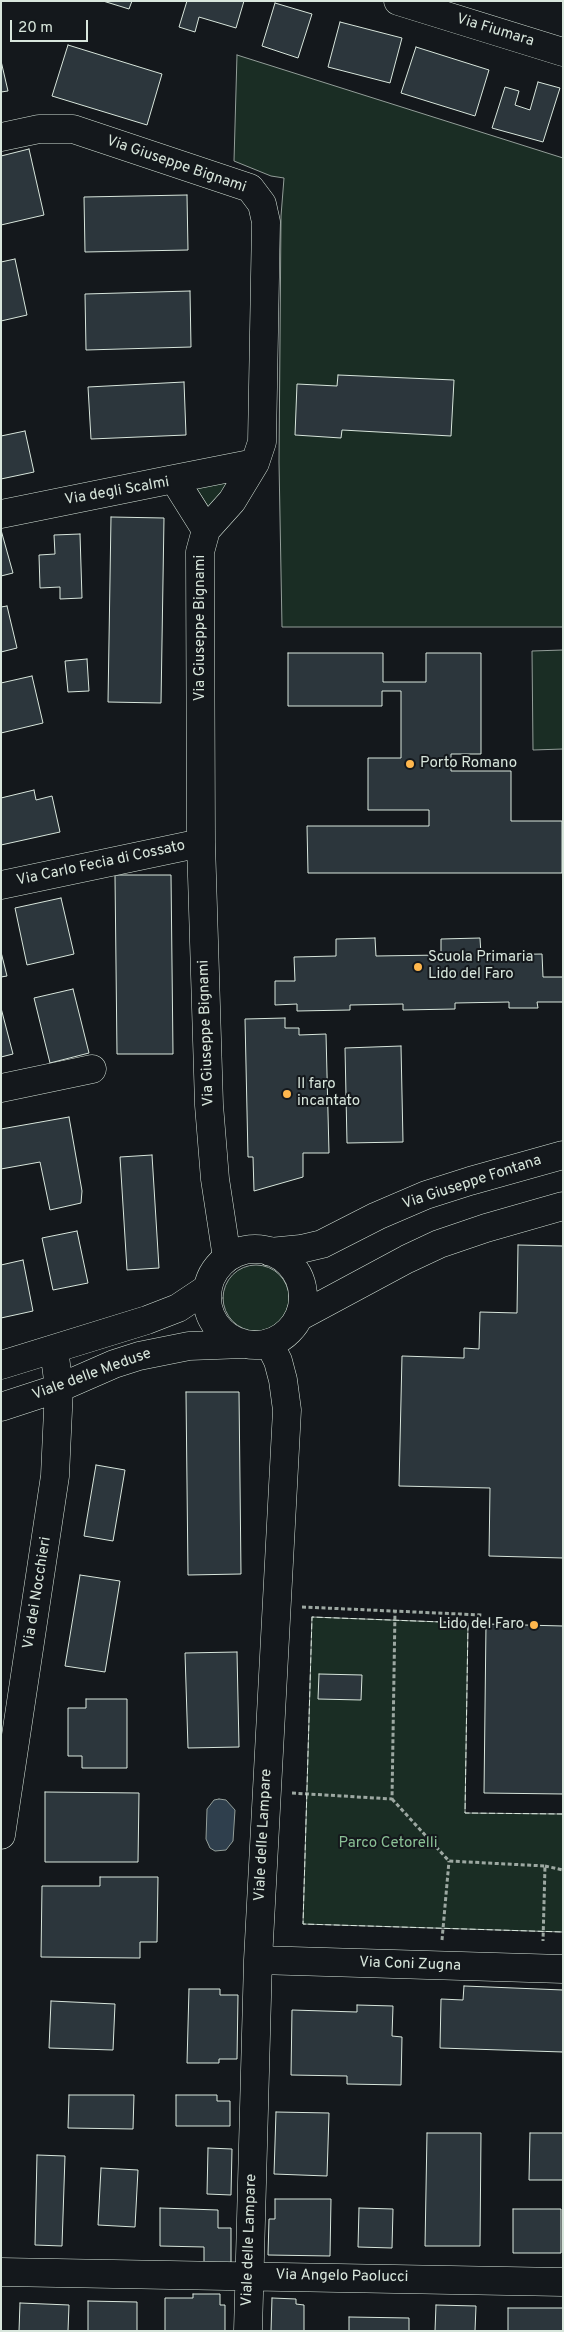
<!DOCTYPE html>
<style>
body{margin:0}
#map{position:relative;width:564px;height:2332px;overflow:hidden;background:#14181c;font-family:Overpass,sans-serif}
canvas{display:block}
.frame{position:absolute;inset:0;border:2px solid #d8e6dc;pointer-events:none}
.scale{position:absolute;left:10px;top:20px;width:78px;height:22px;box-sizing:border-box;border:2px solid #d8e6dc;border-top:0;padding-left:6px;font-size:15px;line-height:18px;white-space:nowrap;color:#d8e6dc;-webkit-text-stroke:4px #14181c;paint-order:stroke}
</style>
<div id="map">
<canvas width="564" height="2332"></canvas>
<div class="frame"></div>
<div class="scale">20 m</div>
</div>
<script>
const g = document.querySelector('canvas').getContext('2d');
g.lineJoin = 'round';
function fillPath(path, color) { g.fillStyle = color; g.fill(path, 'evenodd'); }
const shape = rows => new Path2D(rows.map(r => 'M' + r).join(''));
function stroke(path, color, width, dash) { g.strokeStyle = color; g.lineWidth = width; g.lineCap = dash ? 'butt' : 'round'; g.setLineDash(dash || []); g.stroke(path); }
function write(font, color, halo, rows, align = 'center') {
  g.font = font + ' Overpass,sans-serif'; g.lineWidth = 4; g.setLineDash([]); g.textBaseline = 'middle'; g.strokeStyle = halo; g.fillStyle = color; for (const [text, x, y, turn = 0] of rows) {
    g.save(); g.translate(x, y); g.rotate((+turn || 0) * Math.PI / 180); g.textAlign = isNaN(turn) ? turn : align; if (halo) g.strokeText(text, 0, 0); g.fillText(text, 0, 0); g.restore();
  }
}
const green = shape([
 [237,55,563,158,563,627,282,627,279,462,281,216,284,178,271,176,234,161,237,55],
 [231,481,211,511,195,486,231,481],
 [563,650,563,749,533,750,532,651,563,650],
 '223 1298a33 33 0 1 1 66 0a33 33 0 1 1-66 0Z',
 [312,1617,468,1623,465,1813,563,1814,563,1932,303,1924,312,1617]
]);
const water = shape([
 [219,1799,226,1800,235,1810,233,1841,226,1850,215,1851,210,1848,206,1839,207,1809,214,1800,219,1799]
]);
const building = shape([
 [103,1,132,1,129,9,103,1],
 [187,1,244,1,236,28,199,17,195,32,179,27,187,1],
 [275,3,312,14,298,58,262,46,275,3],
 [340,22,402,38,390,83,328,67,340,22],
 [68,45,162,74,147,125,52,96,68,45],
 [416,47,489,70,475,116,401,93,416,47],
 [1,61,8,91,1,92,1,61],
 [538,82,560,88,543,142,492,128,505,87,519,91,515,105,530,110,538,82],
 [29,149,44,215,1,225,1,156,29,149],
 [187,195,188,250,85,252,84,197,187,195],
 [15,259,27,315,1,321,1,262,15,259],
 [190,291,191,347,86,350,85,294,190,291],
 [338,375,454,380,451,436,342,430,341,438,295,435,297,384,337,386,338,375],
 [184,382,186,435,91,439,88,387,184,382],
 [25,431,34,472,1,479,1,436,25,431],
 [111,517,164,518,161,703,108,702,111,517],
 [1,530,13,573,1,576,1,530],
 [80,534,82,598,60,599,60,587,40,588,39,555,55,554,54,535,80,534],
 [7,606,17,648,1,652,1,607,7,606],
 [288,653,383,653,383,682,426,682,426,653,481,653,481,754,451,754,451,771,511,771,511,821,562,821,562,873,308,873,307,826,429,826,429,810,368,810,368,758,401,758,401,691,382,691,382,706,288,706,288,653],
 [87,659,89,691,68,692,65,661,87,659],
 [32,676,43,723,1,733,1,683,32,676],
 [34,790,36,800,52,796,60,832,1,845,1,798,34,790],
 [115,875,171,875,173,1054,117,1054,115,875],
 [61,898,74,954,27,965,15,908,61,898],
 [375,938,376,956,441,955,441,939,480,938,481,955,542,954,543,977,563,977,563,1002,537,1002,538,1008,509,1008,509,1002,455,1003,455,1009,403,1010,403,1004,350,1005,350,1010,297,1011,297,1004,275,1005,275,981,295,981,294,957,336,956,336,939,375,938],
 [1,952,7,976,1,977,1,952],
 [73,989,89,1053,50,1063,34,998,73,989],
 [1,1008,13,1054,1,1057,1,1008],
 [285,1018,285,1028,299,1028,299,1035,326,1034,329,1153,303,1153,303,1177,254,1191,253,1157,248,1157,245,1019,285,1018],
 [401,1046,403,1142,347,1143,345,1048,401,1046],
 [69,1117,82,1191,81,1203,50,1210,40,1162,1,1169,1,1129,69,1117],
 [152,1155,159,1268,127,1270,120,1157,152,1155],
 [77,1231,88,1283,53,1290,42,1238,77,1231],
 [518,1245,563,1246,563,1558,489,1556,490,1488,399,1486,402,1356,464,1358,464,1348,479,1349,480,1312,517,1313,518,1245],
 [23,1260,33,1311,1,1318,1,1265,23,1260],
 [186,1392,239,1392,241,1574,188,1575,186,1392],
 [96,1465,125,1470,113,1541,84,1536,96,1465],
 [80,1575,120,1581,105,1672,65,1666,80,1575],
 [486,1624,563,1626,563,1794,484,1793,486,1624],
 [237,1652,239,1747,188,1748,185,1653,237,1652],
 [319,1674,362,1675,361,1700,318,1699,319,1674],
 [86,1699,127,1699,127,1768,82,1768,82,1756,68,1756,68,1708,86,1708,86,1699],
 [45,1792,139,1793,138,1862,45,1862,45,1792],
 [100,1877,158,1877,157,1942,140,1942,140,1958,41,1957,42,1886,100,1886,100,1877],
 [464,1986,563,1990,563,2052,440,2048,441,1999,463,2000,464,1986],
 [189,1989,220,1989,220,1995,238,1995,237,2059,219,2059,219,2063,187,2063,189,1989],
 [51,2001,115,2004,113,2050,49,2048,51,2001],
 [357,2005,393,2006,392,2036,402,2037,401,2085,347,2084,347,2076,291,2075,292,2010,357,2012,357,2005],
 [69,2095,134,2095,133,2129,68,2128,69,2095],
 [176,2095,217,2095,217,2101,230,2101,230,2126,176,2126,176,2095],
 [276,2112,329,2113,327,2176,274,2174,276,2112],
 [427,2133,481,2133,480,2246,425,2246,427,2133],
 [530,2133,563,2133,563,2180,529,2180,530,2133],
 [208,2148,232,2149,231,2195,207,2194,208,2148],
 [37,2155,65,2156,62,2246,35,2245,37,2155],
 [101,2168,138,2170,135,2227,98,2225,101,2168],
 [275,2199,331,2199,330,2256,268,2255,269,2219,275,2219,275,2199],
 [160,2208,218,2210,218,2228,231,2228,231,2263,204,2262,204,2247,160,2246,160,2208],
 [359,2208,393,2209,392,2248,358,2247,359,2208],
 [513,2209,561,2209,561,2253,513,2253,513,2209],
 [193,2294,220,2294,220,2305,225,2305,225,2331,165,2331,165,2298,193,2298,193,2294],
 [272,2298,296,2299,296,2304,304,2305,304,2331,271,2331,272,2298],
 [88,2301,137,2302,137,2331,88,2331,88,2301],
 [20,2303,69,2305,68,2331,19,2331,20,2303],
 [436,2305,476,2306,475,2331,435,2331,436,2305],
 [508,2308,563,2308,563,2331,508,2331,508,2308],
 [349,2317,409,2318,409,2331,349,2331,349,2317]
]);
const path = shape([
 [302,1607,482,1615],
 [292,1793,392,1799,395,1611],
 [392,1799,449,1861,545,1866,543,1941],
 [545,1866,563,1870],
 [442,1940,449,1861]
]);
const minor = shape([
 [398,1,563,52],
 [1,137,39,129,73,129,250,188,262,204,266,222,262,442,255,463,232,501,206,530,200,552,201,843,209,1105,215,1179,227,1258],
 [174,479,255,463],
 [1,514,174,479,206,530],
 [1,885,201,843],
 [1,1088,92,1069],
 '207 1297a48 48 0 1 1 96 0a48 48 0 1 1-96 0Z',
 [270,1252,301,1249,322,1244,377,1216,426,1195,470,1181,563,1155],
 [299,1317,407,1259,439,1244,486,1228,563,1206],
 [1,1365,147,1320,178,1308,208,1288],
 [1,1407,59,1388,114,1364,139,1356,189,1346,244,1344],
 [1,1835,55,1476,59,1388,54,1349],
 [258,1960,563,1969],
 [1,2272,563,2282],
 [248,2331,258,1960,287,1410,283,1380,278,1361,269,1343]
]);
const fence = shape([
 [563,1814,465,1813,468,1623,312,1617,303,1924,563,1932]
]);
const markers = [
 [410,764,5,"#ffb74d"],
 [418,967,5,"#ffb74d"],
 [287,1094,5,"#ffb74d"],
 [534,1625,5,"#ffb74d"]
];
const streetNames = [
 ["Via Fiumara",495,31,17],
 ["Via Giuseppe Bignami",176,165,19],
 ["Via degli Scalmi",117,492,-10],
 ["Via Giuseppe Bignami",201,628,-90],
 ["Via Carlo Fecia di Cossato",101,864,-12],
 ["Via Giuseppe Bignami",207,1033,-92],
 ["Via Giuseppe Fontana",472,1183,-18],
 ["Viale delle Meduse",92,1375,-20],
 ["Via dei Nocchieri",38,1593,-81],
 ["Viale delle Lampare",264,1835,-87],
 ["Via Coni Zugna",410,1965,2],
 ["Viale delle Lampare",250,2240,-88],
 ["Via Angelo Paolucci",342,2277,1]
];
const poiNames = [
 ["Porto Romano",420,764],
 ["Scuola Primaria",428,958],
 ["Lido del Faro",428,975],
 ["Il faro",297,1085],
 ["incantato",297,1102],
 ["Lido del Faro",524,1625,"right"]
];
const parkNames = [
 ["Parco Cetorelli",388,1844]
];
fillPath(green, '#1a2d24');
stroke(green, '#939e99', 1);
fillPath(water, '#2f3f4d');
stroke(water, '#939e99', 1);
fillPath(building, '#2c363c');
stroke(building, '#d8e6dc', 1);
stroke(minor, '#d8e6dc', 29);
stroke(path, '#9da8a2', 3, [4, 2.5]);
stroke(minor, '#14181c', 28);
stroke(fence, '#d8e6dc', 1, [6, 2.5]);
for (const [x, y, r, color] of markers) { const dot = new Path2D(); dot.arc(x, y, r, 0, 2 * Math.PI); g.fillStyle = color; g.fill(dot); stroke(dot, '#14181c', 2); }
write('15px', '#d8e6dc', '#14181c', streetNames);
write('15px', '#d8e6dc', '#14181c', poiNames, 'left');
write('15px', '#8ac095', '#14181c', parkNames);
</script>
